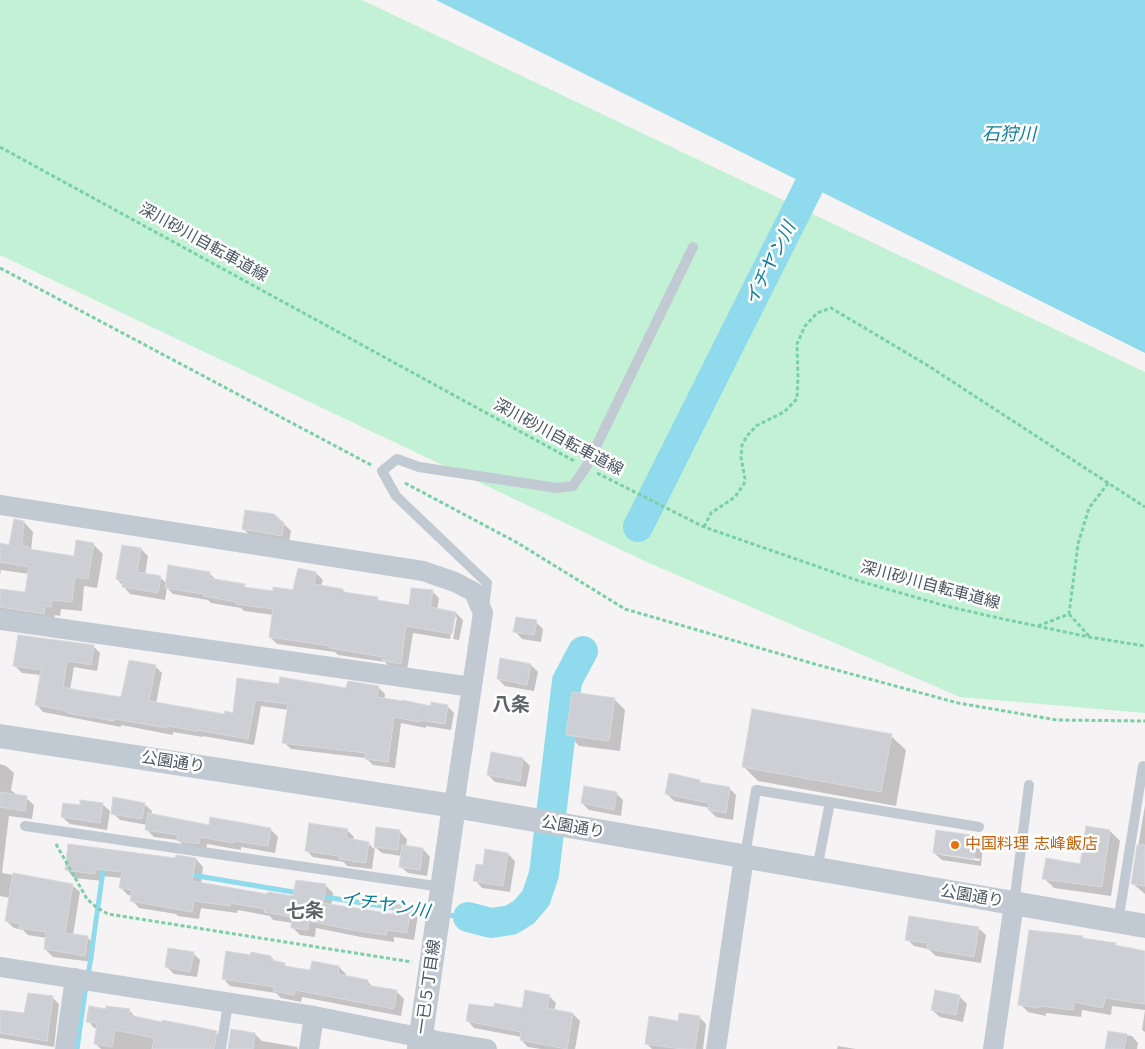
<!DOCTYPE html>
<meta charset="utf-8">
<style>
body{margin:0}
canvas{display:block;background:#f5f3f3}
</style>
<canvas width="1145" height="1049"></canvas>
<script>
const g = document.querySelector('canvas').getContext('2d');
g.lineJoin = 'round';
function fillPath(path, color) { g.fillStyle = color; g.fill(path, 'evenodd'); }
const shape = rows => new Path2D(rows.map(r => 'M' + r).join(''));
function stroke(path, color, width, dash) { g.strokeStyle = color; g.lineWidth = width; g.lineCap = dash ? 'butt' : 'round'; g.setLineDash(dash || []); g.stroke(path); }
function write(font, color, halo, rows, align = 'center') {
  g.font = font + ' "DejaVu Sans","Noto Sans JP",sans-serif'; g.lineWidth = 5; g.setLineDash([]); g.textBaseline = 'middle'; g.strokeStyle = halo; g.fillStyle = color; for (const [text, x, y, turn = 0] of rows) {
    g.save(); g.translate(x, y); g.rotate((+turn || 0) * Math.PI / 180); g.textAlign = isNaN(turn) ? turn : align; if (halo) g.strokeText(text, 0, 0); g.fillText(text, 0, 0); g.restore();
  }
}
const green = shape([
 [0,0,362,0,1145,372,1145,713,960,697,649,563,0,255]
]);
const water = shape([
 [436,0,1145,0,1145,353]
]);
const shadow = shape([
 [24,522,33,532,31,550,75,558,93,544,103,554,97,588,84,586,82,611,61,609,60,616,55,615,53,623,0,611,0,590,26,593,29,574,1,570,0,575,0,544,10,546],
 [283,523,291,531,289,542,251,536,243,529],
 [141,549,148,556,145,575,160,577,167,584,209,573,216,580,244,586,248,589,274,592,294,592,316,573,323,580,321,586,343,590,346,593,377,598,380,602,410,607,432,591,439,598,437,610,456,613,463,620,459,640,453,639,457,617,454,617,450,639,413,633,407,670,390,668,385,662,338,655,335,652,277,644,270,637,274,615,244,611,241,608,211,603,208,600,173,594,167,588,165,600,130,594,117,579],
 [536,622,543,629,541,642,522,639,515,631],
 [93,646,100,653,97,671,74,667,70,690,122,698,155,666,162,673,156,704,225,716,234,714,239,680,280,685,347,689,378,687,385,694,384,700,432,707,447,706,454,713,451,730,426,726,426,728,401,723,395,768,373,765,366,758,291,749,284,742,289,710,261,706,254,745,203,736,203,737,173,732,173,735,121,725,121,727,43,712,37,705,41,675,22,673,15,666],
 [531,665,538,672,534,691,505,686,498,679],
 [614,699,625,710,620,751,579,746,568,734],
 [891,736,906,750,896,806,758,781,743,766],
 [523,759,530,766,526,787,495,782,488,775],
 [0,764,6,766,14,773,11,790,17,795,26,798,34,805,32,819,9,816,2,873,72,885,80,892,73,935,87,937,95,945,93,962,53,957,45,949,47,938,28,935,23,930,14,928,6,921,10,898,0,896],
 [699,781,702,784,729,788,736,795,733,820,716,817,709,810,710,808,674,801,666,793],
 [616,793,623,800,621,816,589,810,582,803],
 [102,804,110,811,107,830,70,824,62,817,81,806],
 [144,804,152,811,151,815,210,826,270,829,278,837,275,853,241,847,241,850,207,844,206,851,186,848,178,840,154,837,146,829,147,825,120,820,113,813],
 [1145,805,1145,894,1132,883],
 [377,828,400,832,407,839,406,847,423,849,430,857,427,876,408,873,400,866,402,856,382,853,375,847,372,869,347,866,344,862,313,857,306,850,347,830,354,837,353,841,368,843,374,849],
 [1110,831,1120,841,1111,896,1054,888,1044,878,1081,866],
 [976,837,983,845,981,866,942,860,934,853],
 [941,853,980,859,980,861,941,855],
 [508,854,515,861,510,892,482,888,475,880,484,866],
 [176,859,196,859,203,867,201,884,268,895,295,898,325,885,333,893,331,906,394,916,410,907,418,915,414,940,394,937,394,942,361,937,316,928,315,937,300,935,292,927,293,923,273,920,270,916,238,910,237,913,201,908,199,919,178,916,176,914,139,908,132,900,132,896,128,895,121,888,122,878,103,876,103,881,74,878,67,870],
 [978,928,986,935,981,963,936,956,928,949,914,946,907,939],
 [1115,944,1145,969,1145,1032,1142,1030,1145,1010,1112,1006,1111,1015,1082,1010,1081,1017,1046,1013,1046,1016,1028,1012,1020,1004],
 [193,953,200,960,197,977,174,974,167,967],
 [251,957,271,957,276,962,284,964,288,968,311,972,339,967,346,974,345,977,367,981,374,988,396,991,404,999,401,1016,302,997,301,1002,281,998,276,993,230,986,223,978],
 [549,996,556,1003,554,1011,573,1014,580,1021,575,1049,541,1049,528,1047,521,1040,522,1037,474,1028,468,1021,523,1009],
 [959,996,967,1004,963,1022,940,1017,932,1010],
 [52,997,59,1004,54,1047,0,1038,0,1012,25,1015],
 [107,1010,129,1010,136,1018,216,1032,223,1039,221,1049,101,1049,95,1043,98,1028,94,1028,88,1021],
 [699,1017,706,1024,703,1049,652,1049,646,1043,679,1022],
 [1109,1032,1132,1036,1138,1043,1137,1049,1106,1049],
 [255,1034,262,1041,297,1047,298,1049,232,1049],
 [838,1046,856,1049,837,1049]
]);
const stream = shape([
 [186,874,299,893],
 [319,896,432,914],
 [446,915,468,917],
 [88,977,104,864],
 [77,1049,86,985]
]);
const river = shape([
 [638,527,827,150],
 [468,917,491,923,511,920,524,912,536,898,544,874,567,681,583,651]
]);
const building = shape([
 [245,510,274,514,284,523,282,536,242,529,245,510],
 [14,519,24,521,22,546,29,547,29,549,74,556,76,540,94,543,88,579,75,577,72,602,52,600,51,607,45,606,44,614,0,607,0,589,25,592,29,567,0,562,0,543,9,545,14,519],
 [122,545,141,548,137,572,161,576,158,593,122,587,123,581,116,579,122,545],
 [168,565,210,572,209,578,245,584,244,587,273,591,273,587,293,590,298,568,316,572,314,584,343,589,343,592,378,597,377,600,409,605,411,588,433,590,430,607,456,612,452,634,406,626,401,664,382,661,383,657,330,648,330,646,269,637,273,609,236,604,236,602,203,596,203,594,165,588,168,565],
 [516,617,537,620,534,635,513,632,516,617],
 [18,635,94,645,91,665,67,661,63,687,77,690,121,697,129,660,156,665,149,701,224,714,225,711,233,713,237,678,279,684,280,677,346,688,348,681,379,686,377,697,402,701,402,700,431,706,431,702,448,705,445,724,419,720,419,722,394,717,388,762,365,759,365,753,282,743,288,704,255,700,248,739,197,730,197,731,167,726,166,728,115,719,114,721,67,713,68,711,35,705,41,670,13,666,18,635],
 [500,658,531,664,527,685,497,679,500,658],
 [572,692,615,698,609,741,566,735,572,692],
 [752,709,892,734,881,792,742,767,752,709],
 [491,752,523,758,520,781,487,775,491,752],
 [669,773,700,780,699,782,730,787,726,813,708,810,709,803,665,794,669,773],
 [584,786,617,792,614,810,581,803,584,786],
 [0,792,27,796,25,811,0,807,0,792],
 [113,797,145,803,142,819,111,814,113,797],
 [80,800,103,803,100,823,61,817,63,803,80,805,80,800],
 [148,813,209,825,210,817,271,828,268,846,234,841,234,843,200,837,199,844,177,841,178,835,145,830,148,813],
 [309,823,348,829,346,838,369,842,366,863,339,859,339,856,305,851,309,823],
 [1086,826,1110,830,1102,887,1042,879,1046,858,1080,864,1086,826],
 [376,827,400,830,398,850,374,847,376,827],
 [936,830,977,836,974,859,933,853,936,830],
 [68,844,175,858,176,855,196,858,192,881,267,894,268,892,293,896,296,880,326,884,323,903,393,914,395,904,411,906,407,933,387,930,386,935,352,930,309,921,308,930,291,928,292,917,264,912,265,909,230,903,230,906,194,901,192,912,130,901,132,890,119,888,122,872,96,869,95,874,65,870,68,844],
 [402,845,423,848,420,870,399,867,402,845],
 [1137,845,1145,845,1145,886,1131,884,1137,845],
 [485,849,508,853,503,886,473,881,476,864,483,865,485,849],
 [13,873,73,884,65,933,88,936,85,956,44,949,46,932,19,928,20,924,5,921,13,873],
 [909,916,979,927,974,957,927,949,928,943,905,940,909,916],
 [1029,930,1083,936,1082,938,1116,943,1115,945,1145,951,1145,1004,1105,998,1103,1008,1074,1002,1073,1010,1039,1006,1038,1008,1018,1005,1029,930],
 [168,948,194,952,190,972,165,967,168,948],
 [226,951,250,955,251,952,271,956,271,960,285,963,284,966,310,970,312,961,339,966,338,974,368,980,366,985,397,990,394,1009,295,990,294,995,273,991,274,987,222,979,226,951],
 [525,990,550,995,547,1008,573,1013,567,1049,520,1040,521,1032,466,1021,469,1004,494,1007,494,1003,522,1008,525,990],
 [935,990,960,995,956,1015,931,1010,935,990],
 [28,993,53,996,47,1041,0,1033,0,1010,24,1013,28,993],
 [89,1006,106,1009,106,1006,130,1009,129,1015,162,1022,162,1020,183,1024,217,1031,214,1049,152,1049,154,1038,115,1030,112,1047,94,1044,97,1023,86,1022,89,1006],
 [679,1013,700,1016,695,1049,682,1049,645,1044,649,1016,678,1021,679,1013],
 [231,1029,255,1033,253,1049,228,1049,231,1029],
 [1108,1031,1127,1034,1124,1049,1105,1049,1108,1031]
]);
const path = shape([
 [0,147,576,462],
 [0,268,373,466],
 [597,473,704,527,859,581,946,606,994,617,1089,637,1145,646],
 [405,483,516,542,625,609,818,665,958,703,1057,720,1145,721],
 [704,527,711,513,735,497,744,484,745,479,741,457,742,445,747,436,756,426,784,412,797,399,798,377,797,344,805,326,817,313,831,308,927,365,1145,507],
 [1069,614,1089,636],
 [1038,626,1069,614,1078,544,1089,508,1109,482],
 [56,844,87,899,96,907,108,914,412,962]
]);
const service = shape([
 [484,607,487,583,396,496,382,471,397,459,419,467,557,488,573,486,586,467,693,247],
 [25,826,442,887],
 [745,856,756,790,979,827],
 [817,869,830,802],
 [1014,904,1029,785],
 [1118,922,1143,766],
 [221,1049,228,1003]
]);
const minor = shape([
 [0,505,423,571,455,582,474,592,483,613,454,806],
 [0,620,472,687],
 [0,967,314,1016,438,1041,487,1049],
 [65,1049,75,978],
 [309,1049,314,1016],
 [716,1049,744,857],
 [993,1049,1014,904]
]);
const tertiary = shape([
 [0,736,454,806,1145,926],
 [419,1049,454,806]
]);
const markers = [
 [955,845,5,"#e8710a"]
];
const streetNames = [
 ["深川砂川自転車道線",203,243,29],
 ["深川砂川自転車道線",558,438,28],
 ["深川砂川自転車道線",930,586,15],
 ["公園通り",173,763,9],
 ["公園通り",573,828,10],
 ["公園通り",972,897,10],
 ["一已５丁目線",429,987,-82]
];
const foodNames = [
 ["中国料理 志峰飯店",965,845]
];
const waterNames = [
 ["石狩川",1009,135],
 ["イチヤン川",771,264,-63],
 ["イチヤン川",385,906,9]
];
const quarterNames = [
 ["八条",511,706],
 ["七条",305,912]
];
fillPath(green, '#c3f1d5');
fillPath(water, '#90daee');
fillPath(shadow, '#0003');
stroke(stream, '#90daee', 5);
stroke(river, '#90daee', 30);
fillPath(building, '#cdcfd5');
stroke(building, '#d7d9de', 1);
stroke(path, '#7ad0a6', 3, [4, 2.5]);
stroke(service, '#c1cad2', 10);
stroke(minor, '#c1cad2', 20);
stroke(tertiary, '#c1cad2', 24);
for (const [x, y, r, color] of markers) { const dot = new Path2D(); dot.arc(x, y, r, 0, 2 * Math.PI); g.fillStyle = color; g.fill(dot); stroke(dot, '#fff', 2); }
write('16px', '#4a5661', '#fff', streetNames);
write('16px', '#c56008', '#fff', foodNames, 'left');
write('italic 18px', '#0c7c9b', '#fff', waterNames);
write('bold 19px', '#5f6368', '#fff', quarterNames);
</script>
